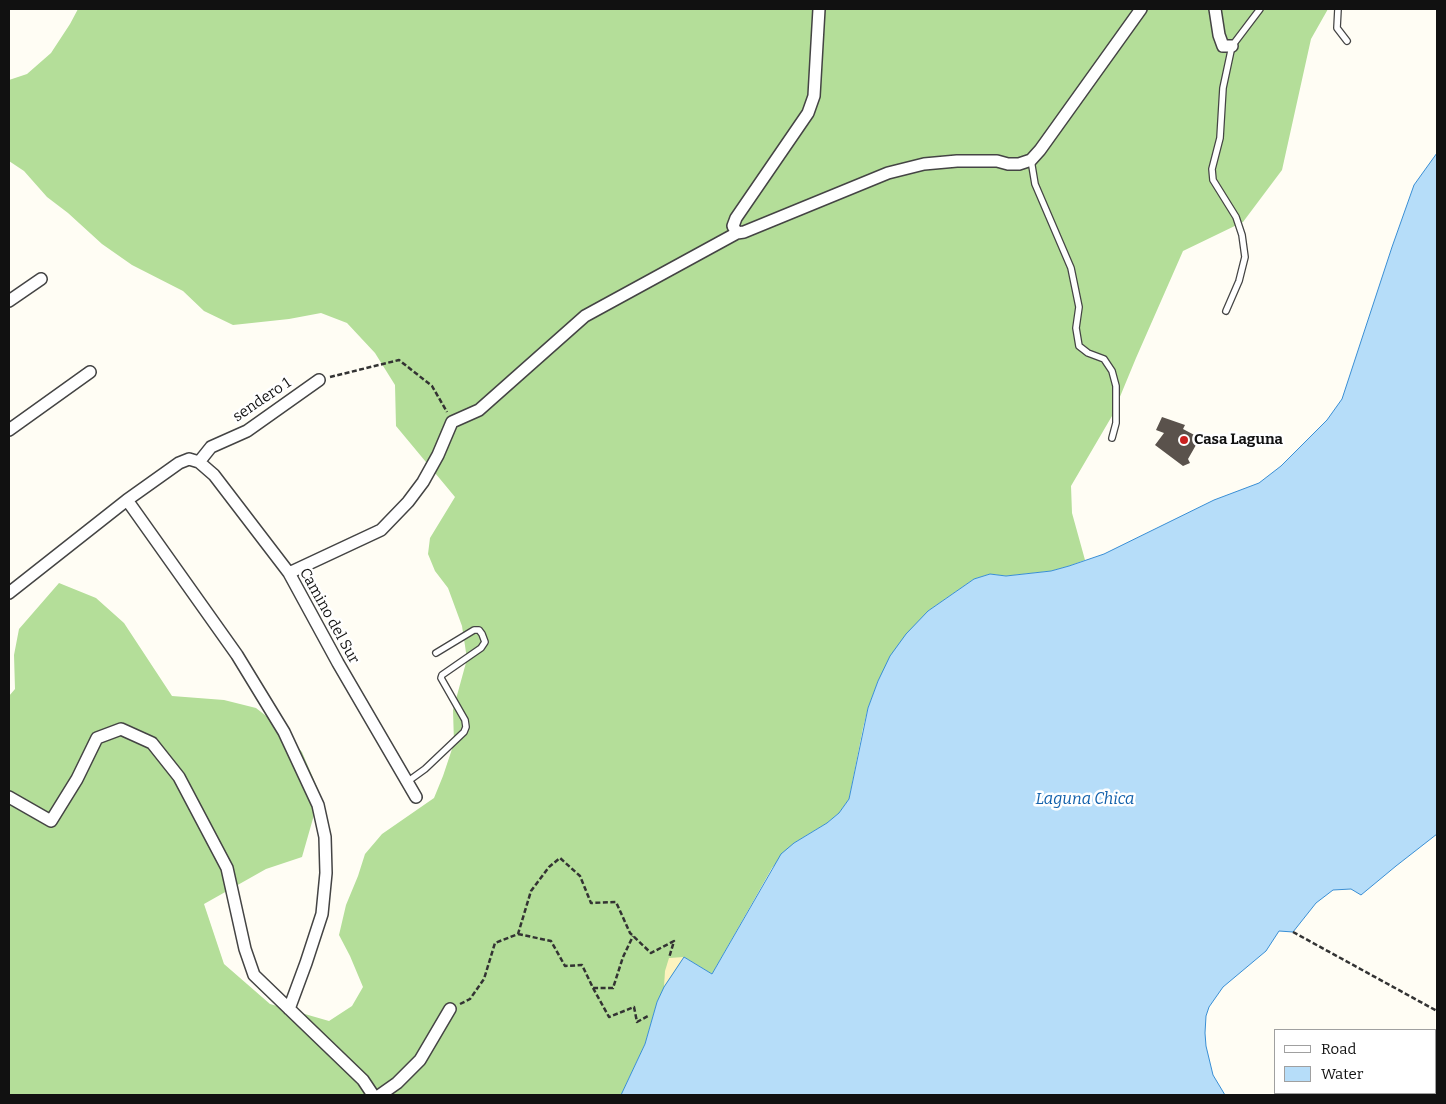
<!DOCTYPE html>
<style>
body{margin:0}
#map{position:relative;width:1446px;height:1104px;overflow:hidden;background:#fffdf4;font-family:Bitter,serif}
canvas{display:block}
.frame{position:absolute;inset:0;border:10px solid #111;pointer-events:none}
.legend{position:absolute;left:1274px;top:1029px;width:162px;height:65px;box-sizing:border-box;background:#fff;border:1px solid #a0a0a0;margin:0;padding:6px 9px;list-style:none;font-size:15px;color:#111}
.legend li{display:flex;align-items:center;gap:10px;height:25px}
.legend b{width:25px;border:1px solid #a0a0a0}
</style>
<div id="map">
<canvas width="1446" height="1104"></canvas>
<div class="frame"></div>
<ul class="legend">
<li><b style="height:6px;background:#fff"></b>Road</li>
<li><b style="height:14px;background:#b6ddf9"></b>Water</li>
</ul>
</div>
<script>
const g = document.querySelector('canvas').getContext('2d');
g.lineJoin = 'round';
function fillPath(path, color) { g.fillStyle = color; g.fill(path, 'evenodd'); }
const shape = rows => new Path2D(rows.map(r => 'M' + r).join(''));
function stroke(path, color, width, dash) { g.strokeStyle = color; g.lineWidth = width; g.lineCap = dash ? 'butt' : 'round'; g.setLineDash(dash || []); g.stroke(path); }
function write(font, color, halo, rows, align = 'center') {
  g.font = font + ' Bitter,serif'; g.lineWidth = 5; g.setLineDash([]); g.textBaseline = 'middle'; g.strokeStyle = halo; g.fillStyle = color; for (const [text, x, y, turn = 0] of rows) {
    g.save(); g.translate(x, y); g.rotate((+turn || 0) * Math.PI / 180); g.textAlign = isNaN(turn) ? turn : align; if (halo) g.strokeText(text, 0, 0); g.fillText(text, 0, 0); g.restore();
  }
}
const forest = shape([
 [78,9,1328,9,1311,39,1282,170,1243,222,1183,251,1136,358,1112,416,1071,486,1072,513,1085,560,1069,566,1051,571,1006,576,990,574,974,579,928,611,878,681,868,708,863,728,849,799,839,813,827,823,794,843,772,868,712,974,684,957,657,1002,645,1044,621,1095,9,1095,9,696,15,689,14,655,19,629,59,583,96,598,124,623,172,696,224,700,256,708,279,726,302,752,320,794,302,857,266,869,204,904,224,964,270,1004,329,1021,352,1006,363,987,350,956,339,935,346,905,358,876,365,854,382,834,434,798,443,776,454,743,453,710,467,659,462,626,448,588,435,571,428,554,430,538,455,497,396,426,395,385,375,353,347,323,321,313,289,319,233,325,204,311,183,291,132,265,102,244,68,213,47,197,24,171,9,161,9,80,27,74,51,53,70,24]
]);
const sand = shape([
 [684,957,664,987,665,971,669,958]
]);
const water = shape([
 [1437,153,1437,834,1396,866,1361,895,1351,889,1333,890,1316,903,1293,932,1279,931,1266,951,1223,987,1209,1007,1206,1016,1205,1033,1206,1046,1213,1075,1225,1095,621,1095,645,1044,657,1002,664,987,684,957,712,974,781,854,794,843,827,823,839,813,849,799,868,708,878,681,890,656,906,634,928,611,974,579,990,574,1006,576,1051,571,1069,566,1104,554,1214,500,1259,483,1281,466,1327,420,1342,399,1392,247,1414,185,1437,153]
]);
const building = shape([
 [1162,417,1185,425,1183,429,1200,438,1188,459,1190,463,1183,466,1155,445,1164,433,1156,430]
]);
const path = shape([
 [330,377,399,360,432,386,447,412],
 [1293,932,1437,1011],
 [518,934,551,941,565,966,582,965,593,988,613,988,623,957,633,936],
 [593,988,609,1017,634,1007,637,1022,648,1016],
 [460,1004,470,999,484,979,495,943,518,934,531,891,549,867,560,858,580,876,591,903,616,902,630,933,651,953,674,941,669,958]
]);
const lane = shape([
 [1338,9,1337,28,1347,41],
 [1031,160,1035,184,1071,268,1079,307,1076,328,1079,346,1088,353,1104,359,1112,371,1116,386,1116,423,1112,438],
 [1226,311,1239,281,1245,257,1242,235,1236,217,1213,180,1212,169,1220,138,1223,88,1232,46,1260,9],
 [407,782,425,769,464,732,466,727,465,720,441,678,442,675,481,648,485,642,482,634,479,630,474,630,436,653]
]);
const street = shape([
 [819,9,814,96,808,113,736,218,733,226,737,233,744,232,888,173,924,164,957,161,997,161,1008,164,1019,164,1031,160,1040,150,1141,9],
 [1215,9,1219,35,1223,46,1232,46],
 [9,301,41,279],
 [9,430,90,372],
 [199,462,211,447,247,431,319,380],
 [127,500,237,655,284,732,318,805,325,837,326,873,322,914,306,963,289,1009],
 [289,573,381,530,408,502,423,482,438,455,452,422,479,410,585,316,737,233],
 [9,593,127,500,179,463,189,459,199,462,214,475,289,573,338,663,416,797],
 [9,797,51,821,77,779,97,738,121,729,152,743,179,777,227,868,245,949,254,975,363,1080,373,1095],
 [1435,1046,1437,1043],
 [1356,1093,1358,1095],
 [380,1095,397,1083,420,1060,450,1009],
 [1400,1095,1402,1093]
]);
const markers = [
 [1184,440,5,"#c92120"]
];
const streetNames = [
 ["sendero 1",262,400,-34],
 ["Camino del Sur",329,616,61]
];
const poiNames = [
 ["Casa Laguna",1194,440]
];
const waterNames = [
 ["Laguna Chica",1085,800]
];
fillPath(forest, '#b4de99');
fillPath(sand, '#fdf3be');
fillPath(water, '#b6ddf9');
stroke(water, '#398ed4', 1);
fillPath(building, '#5a524c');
stroke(lane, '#444', 8);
stroke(street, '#444', 14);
stroke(path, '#333', 2.5, [5, 2.5]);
stroke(lane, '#fff', 5.5);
stroke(street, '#fff', 11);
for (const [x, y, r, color] of markers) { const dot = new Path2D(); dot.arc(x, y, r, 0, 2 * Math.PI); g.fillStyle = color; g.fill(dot); stroke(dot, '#fff', 2); }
write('15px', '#111', '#fff', streetNames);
write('bold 15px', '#111', '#fff', poiNames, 'left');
write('italic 16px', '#1160ab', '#fff', waterNames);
</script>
